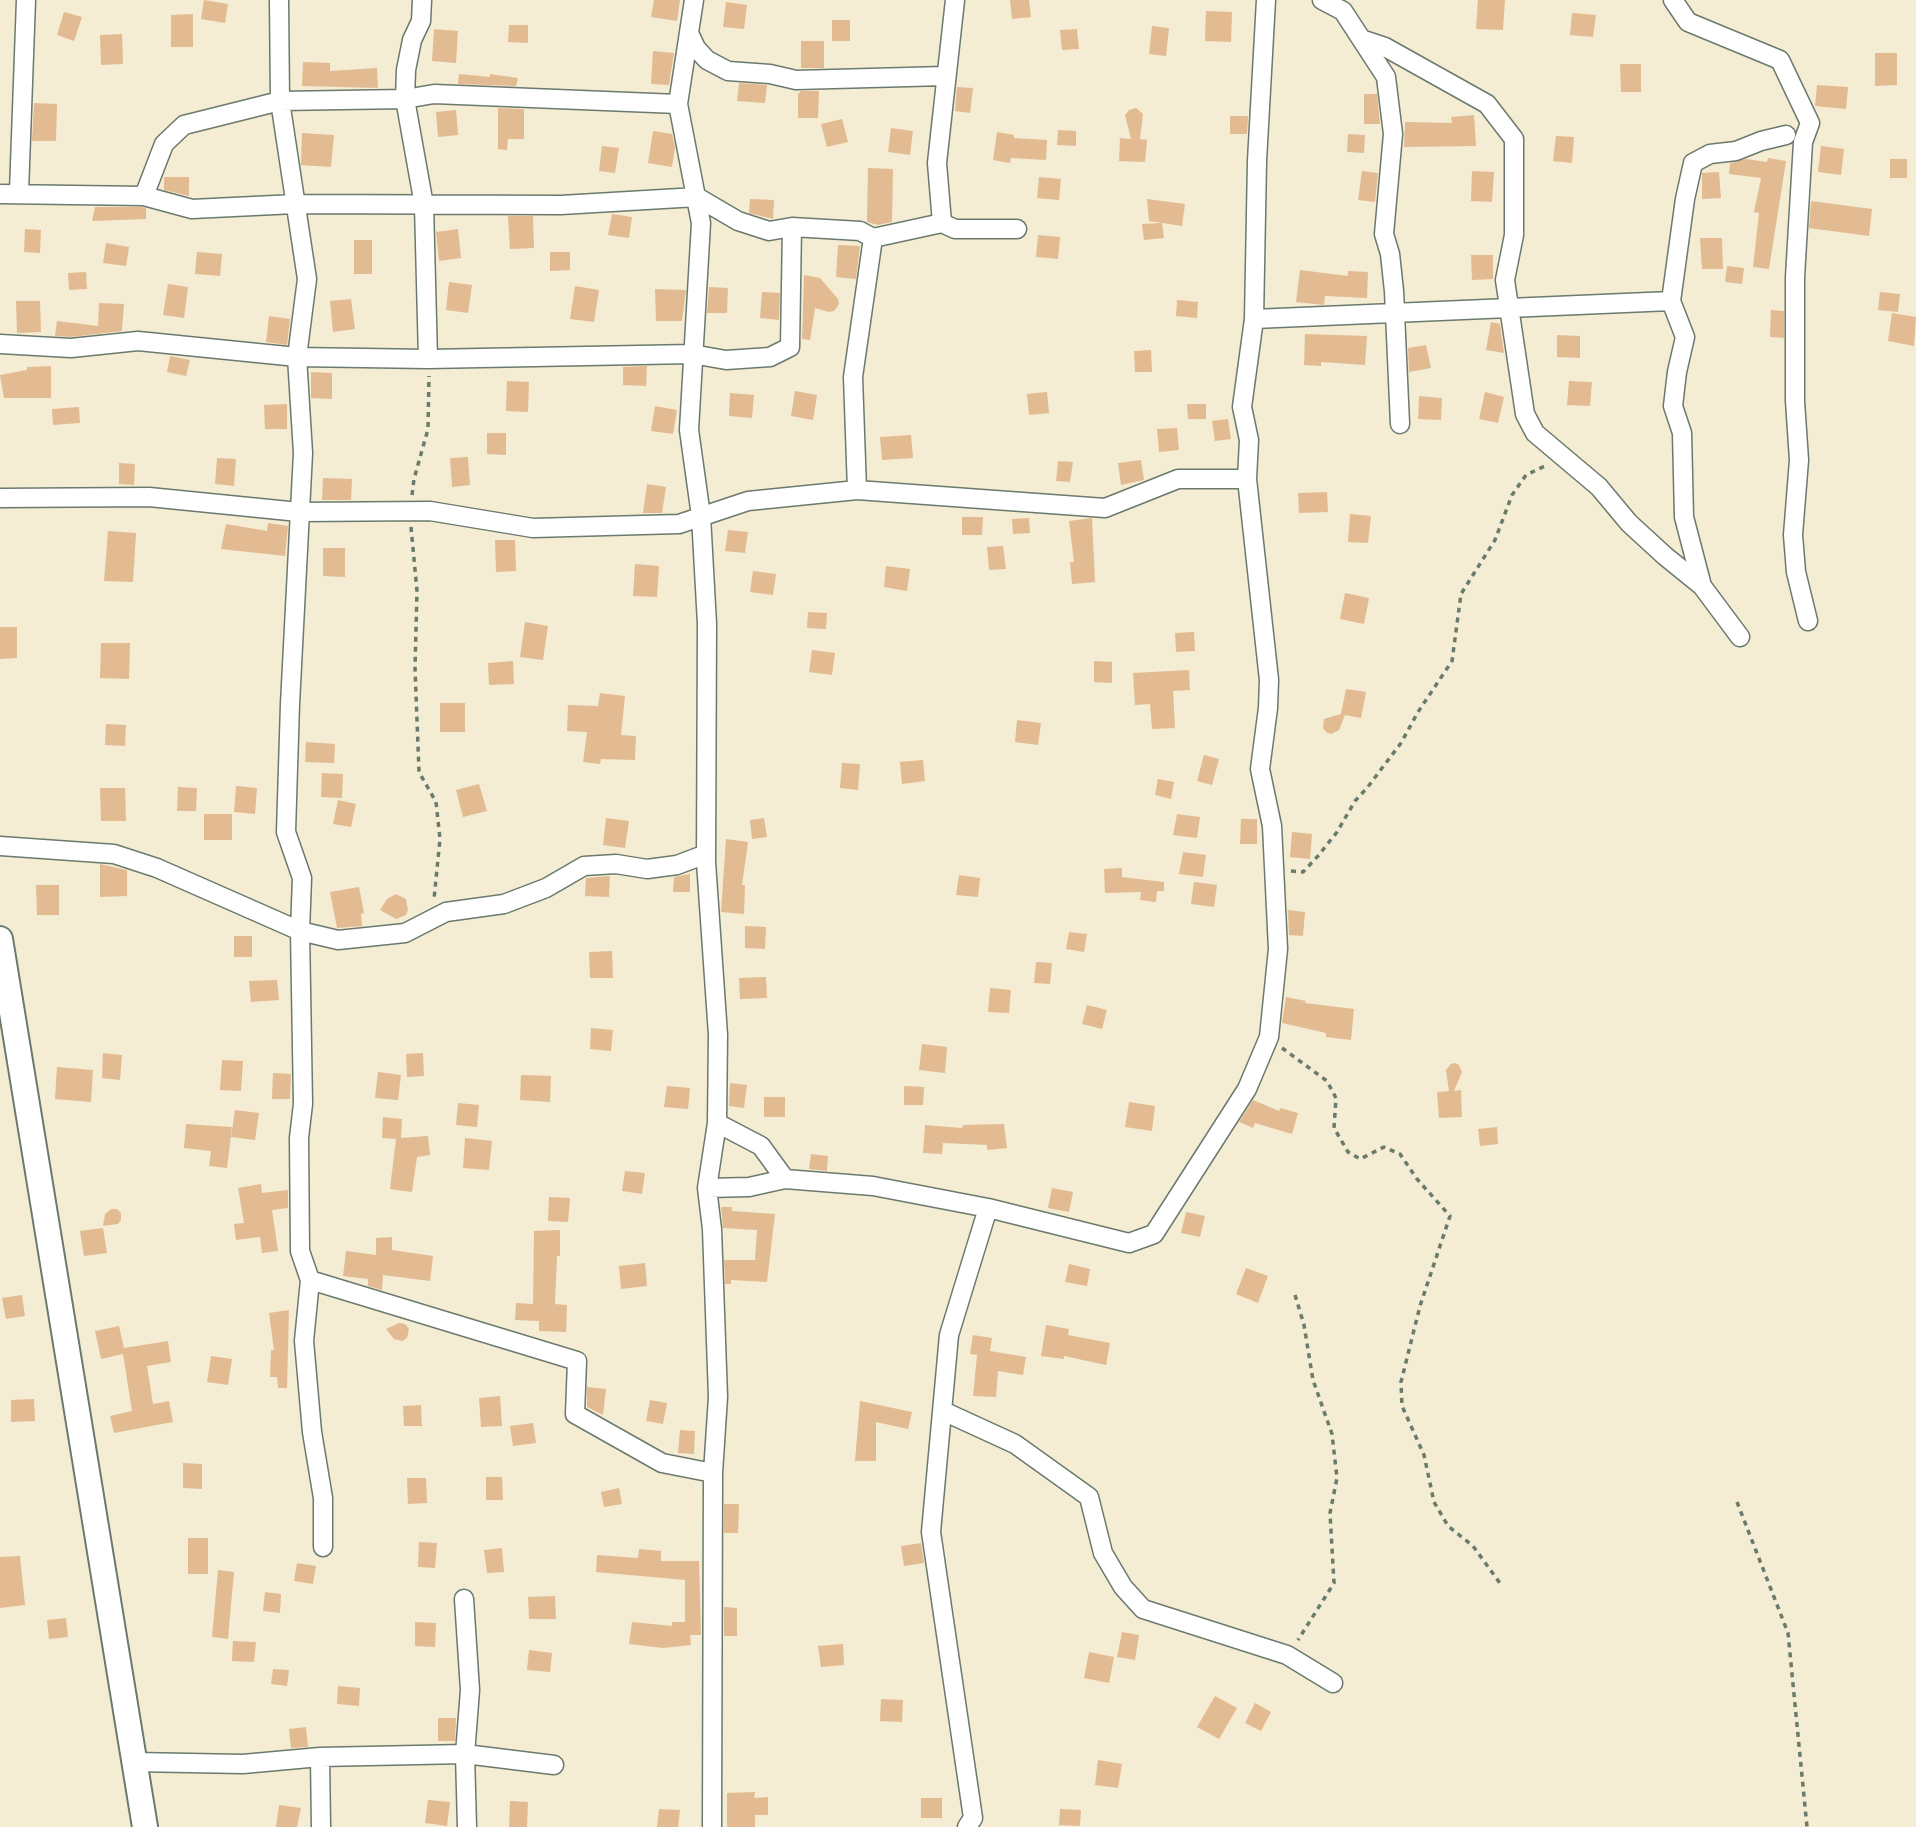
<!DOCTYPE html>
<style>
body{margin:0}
canvas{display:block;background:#f4ecd3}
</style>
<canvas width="1916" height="1827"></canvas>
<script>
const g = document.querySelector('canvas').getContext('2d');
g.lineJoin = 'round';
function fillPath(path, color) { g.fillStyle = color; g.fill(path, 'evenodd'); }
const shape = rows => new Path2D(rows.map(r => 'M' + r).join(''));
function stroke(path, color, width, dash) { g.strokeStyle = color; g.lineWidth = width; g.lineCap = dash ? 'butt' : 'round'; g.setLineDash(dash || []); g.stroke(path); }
const building = shape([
 [204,0,228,4,225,23,201,19],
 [654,0,680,0,677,21,651,17],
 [1010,0,1029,0,1031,17,1012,19],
 [1478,0,1505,0,1503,30,1476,29],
 [726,2,747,5,744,29,723,27],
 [1206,11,1232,12,1231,42,1205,41],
 [64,12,82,17,74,41,57,35],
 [1572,13,1596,15,1593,37,1570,35],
 [193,14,193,47,171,47,171,15],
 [832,20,850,20,850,41,832,41],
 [509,25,528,25,528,43,508,42],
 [1152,26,1169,28,1166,56,1149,54],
 [434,29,458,31,456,63,432,61],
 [1077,29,1079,49,1062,50,1060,30],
 [122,34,123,64,101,65,100,35],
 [801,41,824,41,824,68,801,68],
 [653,51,674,53,669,85,651,84],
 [1875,53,1897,53,1897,85,1875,86],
 [303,62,330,63,330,71,377,68,378,88,302,86],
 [1620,64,1641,64,1641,92,1621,92],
 [459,74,490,77,490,74,518,78,516,86,458,84],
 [739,83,767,85,765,103,737,101],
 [1817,85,1848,87,1846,109,1815,106],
 [957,87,973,88,970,113,955,111],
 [801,91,819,91,818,118,798,118,798,94],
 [1364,94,1377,94,1380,124,1364,124],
 [34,103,57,104,56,141,32,141],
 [498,108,524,109,524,139,508,139,507,150,498,149],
 [1136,108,1143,114,1140,139,1147,140,1145,162,1119,161,1120,138,1131,139,1125,115,1129,110],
 [456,110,458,135,438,137,436,112],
 [1474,115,1476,146,1404,147,1405,122,1452,123,1451,117],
 [1230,116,1248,116,1247,134,1230,134],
 [842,119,848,142,827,147,821,124],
 [891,128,913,131,910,155,888,152],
 [1058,130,1076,131,1076,146,1057,145],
 [653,131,672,134,675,147,672,167,648,163],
 [997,132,1014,135,1014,138,1047,140,1046,160,1011,158,1010,163,993,160],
 [302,133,334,135,331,167,301,165],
 [1348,134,1365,135,1364,153,1347,152],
 [1556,136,1574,137,1572,163,1553,161],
 [602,146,619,148,615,173,599,171],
 [1821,146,1844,149,1841,175,1818,172],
 [1768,158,1786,161,1769,269,1753,267,1759,213,1754,212,1761,178,1729,174,1730,163,1746,159,1767,162],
 [1890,159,1907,159,1907,178,1890,178],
 [868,168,893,169,892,222,878,225,867,222],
 [1362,171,1378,173,1375,202,1358,200],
 [1472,171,1494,172,1492,202,1471,201],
 [1719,172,1721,198,1702,199,1702,173],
 [164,177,189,177,189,196,164,190],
 [1039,177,1061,179,1059,200,1037,198],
 [750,199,774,200,773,219,749,213],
 [1147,199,1185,204,1182,226,1149,221],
 [1811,201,1872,209,1869,236,1809,228],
 [95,207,142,207,146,208,146,219,92,221],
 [612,214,632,217,629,238,608,235],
 [508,216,533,216,534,248,510,249],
 [1162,223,1164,238,1144,240,1142,224],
 [25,229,41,230,40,253,24,252],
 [458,229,461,258,439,261,436,232],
 [1038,235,1060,237,1058,259,1036,257],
 [1700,238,1722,238,1723,269,1702,269],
 [354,240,372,240,372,274,354,274],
 [106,243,129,247,126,266,103,263],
 [838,245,860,246,856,279,836,277],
 [197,252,222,254,220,276,195,274],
 [550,252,570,252,570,270,550,271],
 [1471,255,1493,255,1493,279,1472,280],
 [1727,266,1744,268,1742,284,1725,282],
 [1300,270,1348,276,1348,271,1368,272,1367,298,1325,296,1324,305,1296,302],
 [86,272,87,289,69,290,68,273],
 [804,275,820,278,838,299,839,304,834,311,829,312,815,308,810,340,802,339],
 [449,282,472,285,468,313,446,310],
 [168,284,188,287,184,318,163,315],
 [575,286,599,290,594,322,570,319],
 [709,287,728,288,727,313,707,313],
 [655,289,686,290,682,321,656,321],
 [762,292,780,293,779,320,760,318],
 [1880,292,1900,294,1898,312,1878,310],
 [351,299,355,329,333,332,330,301],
 [1177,300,1198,302,1197,318,1176,316],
 [16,301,40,301,41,332,17,333],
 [99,303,124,304,122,331,71,337,55,336,57,321,98,326],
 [1771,310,1784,311,1784,338,1770,337],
 [1892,313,1916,317,1914,346,1888,341],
 [269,316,290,319,287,345,266,342],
 [1491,322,1500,324,1504,353,1486,350],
 [1305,334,1367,336,1365,365,1321,362,1321,366,1304,365],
 [1557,335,1580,336,1580,358,1557,357],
 [1426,345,1431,368,1409,372,1408,348],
 [1151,350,1152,372,1135,372,1134,351],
 [170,356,190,360,186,376,167,372],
 [51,366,51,398,4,398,0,375,27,370,27,367],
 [647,366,646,386,623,385,623,367],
 [311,372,332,373,332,399,311,398],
 [507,381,529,382,528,412,506,411],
 [1569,381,1592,382,1590,406,1567,405],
 [795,391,817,395,813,420,791,416],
 [1047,392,1049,413,1029,415,1027,394],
 [1485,392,1504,397,1498,423,1479,419],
 [730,393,754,395,752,418,729,416],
 [1419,396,1442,398,1441,420,1418,419],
 [287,404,287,429,265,429,264,405],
 [1187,404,1206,404,1206,419,1188,419],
 [655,406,677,410,673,434,651,431],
 [79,407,80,423,53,425,52,409],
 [1228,419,1231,439,1215,441,1212,421],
 [1177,428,1179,450,1159,452,1157,429],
 [487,433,506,433,506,455,487,454],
 [911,435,913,458,882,460,880,437],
 [468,457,470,485,452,487,450,458],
 [217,458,236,459,234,486,215,484],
 [1141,460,1144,480,1121,485,1118,463],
 [1058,461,1073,462,1070,482,1056,481],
 [119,463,135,464,134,485,119,484],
 [323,478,352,479,351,500,322,500],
 [647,484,666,487,662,513,643,513],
 [1327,492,1328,512,1299,513,1298,493],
 [1350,514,1371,516,1368,543,1348,542],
 [962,517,983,517,982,535,962,535],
 [1029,518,1030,533,1013,534,1012,519],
 [1092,518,1095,582,1072,584,1070,562,1074,562,1069,521],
 [268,523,288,526,285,556,221,549,226,524,267,531],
 [728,530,748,532,745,553,725,551],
 [108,531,136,533,133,582,104,581],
 [495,540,515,540,516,571,496,572],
 [1003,546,1006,569,989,570,987,547],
 [323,548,345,548,345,577,323,576],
 [635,564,659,566,657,597,633,596],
 [886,566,910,569,907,591,884,587],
 [753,571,776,574,773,595,750,592],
 [1345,593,1369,598,1364,624,1340,619],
 [808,612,827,613,826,629,807,628],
 [525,622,548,626,543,660,520,657],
 [0,627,17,627,17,658,0,659],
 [1194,632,1195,651,1176,652,1175,633],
 [101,643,130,643,129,679,100,678],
 [812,650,835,653,832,675,809,672],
 [513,661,514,684,489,685,488,663],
 [1094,661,1112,662,1112,683,1094,682],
 [1189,670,1190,690,1173,691,1175,728,1152,729,1150,704,1135,705,1133,673],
 [1346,689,1366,692,1361,718,1345,715,1339,730,1331,734,1326,732,1323,728,1324,719,1341,714],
 [600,693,625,696,621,735,636,736,635,760,601,759,600,764,583,762,587,732,567,731,568,705,598,706],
 [440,703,465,703,465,732,440,732],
 [1017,720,1041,723,1038,745,1015,742],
 [106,724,126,725,125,746,105,745],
 [306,742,335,744,334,763,305,762],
 [1204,755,1219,759,1212,785,1197,781],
 [923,760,925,781,902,784,900,762],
 [842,763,860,764,858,790,840,788],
 [322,773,343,774,342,798,321,797],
 [1158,779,1174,782,1171,799,1155,795],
 [479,784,487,811,463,817,456,790],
 [236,786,257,788,255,814,234,812],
 [178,787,197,788,196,811,177,811],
 [100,788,125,788,126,821,101,821],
 [338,800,356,804,351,827,333,824],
 [204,814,232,814,232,840,204,840],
 [1177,814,1200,817,1197,838,1173,835],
 [606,818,629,821,625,848,603,845],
 [764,818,767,837,752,839,750,820],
 [1241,819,1257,819,1257,844,1240,844],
 [1292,832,1312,834,1310,859,1290,857],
 [726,839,748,842,742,885,745,885,744,914,721,912],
 [1183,852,1206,855,1203,877,1179,874],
 [100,864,127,870,127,896,100,897],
 [1122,868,1122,877,1164,882,1164,891,1157,891,1156,902,1140,900,1141,892,1105,893,1104,869],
 [690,874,690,892,673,892,674,877],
 [959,875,980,878,978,897,956,895],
 [610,876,609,897,585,896,586,878],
 [1194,882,1217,885,1214,907,1191,904],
 [36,885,59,885,59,915,37,915],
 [359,887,364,913,361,914,362,926,337,928,330,892],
 [396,894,406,899,408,910,406,915,396,919,380,910,387,899],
 [1288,910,1305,912,1303,936,1289,935],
 [745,926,766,927,765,949,745,948],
 [1069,932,1087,934,1084,952,1066,949],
 [234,936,252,936,252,957,234,957],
 [612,951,613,978,590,978,589,952],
 [1036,962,1052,963,1050,984,1034,983],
 [766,977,767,998,740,999,739,978],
 [277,980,279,1000,251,1002,249,981],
 [990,988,1011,990,1009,1013,988,1012],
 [1286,997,1306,1001,1305,1003,1354,1009,1351,1040,1326,1037,1326,1033,1282,1023],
 [1087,1005,1107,1010,1102,1029,1082,1024],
 [591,1028,613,1030,611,1051,590,1049],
 [922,1044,947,1047,945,1073,919,1070],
 [103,1053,122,1055,120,1080,102,1078],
 [423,1053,424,1076,407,1077,406,1054],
 [222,1060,243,1061,241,1091,220,1090],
 [1455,1063,1459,1065,1462,1072,1454,1091,1461,1090,1462,1117,1439,1118,1437,1092,1449,1091,1446,1070,1451,1064],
 [57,1067,93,1070,91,1102,55,1099],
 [378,1072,401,1075,398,1100,375,1098],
 [273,1073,291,1074,290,1099,272,1099],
 [521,1075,551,1076,550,1102,520,1100],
 [730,1083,747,1085,744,1108,729,1106],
 [667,1086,690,1088,688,1109,664,1107],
 [904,1086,924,1087,923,1105,904,1105],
 [764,1097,785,1097,785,1117,764,1117],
 [1253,1100,1279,1111,1280,1108,1298,1113,1292,1134,1255,1123,1253,1128,1239,1122],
 [1129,1102,1155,1106,1152,1131,1125,1127],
 [458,1103,479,1105,477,1127,456,1125],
 [235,1110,259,1113,255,1140,231,1137],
 [383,1117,402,1119,401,1138,428,1136,430,1155,417,1157,412,1192,390,1189,396,1139,382,1138],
 [186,1124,232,1127,227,1168,209,1166,211,1151,184,1148],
 [1004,1124,1007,1148,987,1150,987,1145,943,1143,942,1154,923,1153,925,1125,962,1128,963,1125],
 [1497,1127,1498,1144,1480,1146,1478,1129],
 [465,1138,492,1141,489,1170,463,1168],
 [811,1154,828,1156,827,1171,809,1169],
 [625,1171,645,1173,642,1194,622,1191],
 [261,1184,262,1193,288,1190,288,1208,272,1210,278,1251,262,1253,260,1237,236,1240,234,1224,244,1223,238,1188],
 [1052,1188,1073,1192,1069,1212,1048,1208],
 [549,1197,570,1198,568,1222,548,1221],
 [721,1207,732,1207,732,1211,775,1214,767,1282,731,1280,731,1284,725,1284,724,1260,755,1260,757,1230,723,1228],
 [111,1209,117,1209,121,1213,121,1220,118,1224,103,1226,105,1214],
 [1186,1212,1205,1216,1200,1237,1181,1233],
 [103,1228,107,1253,84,1256,80,1231],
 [560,1230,560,1256,557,1256,555,1304,567,1305,566,1332,539,1331,539,1321,515,1320,516,1303,533,1304,534,1231],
 [392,1237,392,1250,433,1256,430,1281,383,1275,382,1290,368,1286,368,1279,343,1276,346,1251,376,1255,376,1238],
 [645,1263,647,1286,621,1289,619,1266],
 [1069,1264,1090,1269,1087,1286,1065,1282],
 [1246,1268,1268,1276,1258,1303,1236,1294],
 [22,1295,25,1316,6,1319,2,1298],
 [289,1310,287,1388,278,1388,277,1377,270,1377,271,1350,274,1350,269,1313],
 [399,1323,405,1324,409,1329,407,1338,402,1341,394,1339,386,1329],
 [1046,1325,1069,1329,1068,1335,1110,1343,1106,1365,1064,1356,1064,1359,1041,1356],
 [119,1326,124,1348,168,1341,171,1362,147,1366,153,1404,169,1401,173,1422,114,1433,110,1416,132,1411,123,1354,101,1359,95,1331],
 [973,1335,992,1338,990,1351,1026,1357,1023,1375,998,1371,996,1397,973,1396,977,1355,970,1354],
 [211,1356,232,1359,228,1385,207,1382],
 [587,1387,606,1389,603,1415,587,1407],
 [500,1396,502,1426,481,1427,479,1398],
 [34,1399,35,1421,11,1422,11,1400],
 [650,1400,667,1403,663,1424,646,1421],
 [860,1401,912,1412,908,1429,876,1422,876,1461,855,1461],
 [421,1405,422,1426,404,1426,403,1406],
 [533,1423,536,1443,513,1446,510,1426],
 [680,1430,695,1431,694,1454,678,1453],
 [183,1463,202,1464,202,1489,183,1488],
 [486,1477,502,1477,503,1500,486,1500],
 [407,1478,426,1478,427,1503,408,1504],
 [619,1488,622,1504,604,1507,601,1492],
 [724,1504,739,1504,738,1533,724,1533],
 [188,1538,208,1538,208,1574,188,1574],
 [419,1542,437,1543,435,1568,418,1567],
 [921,1543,924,1563,904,1566,901,1546],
 [502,1548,504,1572,487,1573,484,1550],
 [639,1549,661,1551,661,1561,699,1561,701,1635,690,1635,691,1645,663,1648,629,1644,632,1622,672,1626,672,1622,685,1622,685,1580,596,1572,597,1555,638,1558],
 [20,1556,25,1605,0,1608,0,1557],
 [297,1563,316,1566,313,1584,294,1581],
 [218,1570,234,1572,228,1639,212,1637],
 [265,1592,281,1594,280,1613,263,1611],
 [555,1596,556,1619,529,1619,528,1597],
 [724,1607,737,1608,737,1636,724,1636],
 [66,1618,68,1637,49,1639,47,1620],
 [415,1622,436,1623,435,1647,415,1646],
 [1122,1632,1139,1635,1135,1660,1117,1657],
 [233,1641,256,1642,254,1662,232,1661],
 [843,1644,844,1665,821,1667,818,1646],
 [529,1650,552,1653,550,1672,527,1670],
 [1089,1652,1114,1657,1109,1683,1084,1678],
 [273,1669,289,1670,287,1686,271,1684],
 [338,1686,360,1688,359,1706,337,1704],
 [1215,1696,1237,1708,1219,1739,1197,1727],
 [881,1699,903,1700,902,1722,880,1721],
 [1255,1703,1271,1712,1261,1731,1245,1723],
 [438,1718,456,1718,455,1741,438,1741],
 [306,1727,308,1747,291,1748,289,1729],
 [1098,1760,1122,1764,1118,1788,1095,1785],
 [755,1792,754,1798,768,1797,768,1815,755,1815,755,1827,727,1827,727,1793],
 [921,1798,942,1798,942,1818,921,1818],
 [428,1800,450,1802,447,1826,425,1823],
 [510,1801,528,1802,527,1827,509,1827],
 [279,1805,301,1808,297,1827,276,1827],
 [659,1809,680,1810,678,1827,657,1827],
 [1060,1809,1081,1810,1080,1826,1059,1825]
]);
const path = shape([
 [412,495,414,479,428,429,429,376],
 [411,527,417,591,415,668,419,772,436,802,440,839,434,899],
 [1291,871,1303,872,1318,856,1337,832,1355,801,1367,788,1401,743,1418,712,1452,661,1461,594,1495,540,1512,495,1526,475,1547,465],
 [1282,1048,1327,1081,1336,1098,1334,1128,1348,1152,1360,1159,1384,1147,1400,1154,1417,1179,1450,1216,1420,1306,1401,1382,1402,1406,1424,1455,1434,1502,1448,1526,1473,1546,1502,1586],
 [1295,1295,1304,1325,1313,1380,1332,1434,1337,1478,1330,1513,1334,1583,1298,1640],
 [1737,1502,1788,1633,1807,1827]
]);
const street = shape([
 [279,0,280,101,307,279,297,357,303,453,290,704,286,832,302,878,300,931,303,1104,299,1138,300,1251,310,1280,304,1341,312,1432,323,1498,323,1547],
 [422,0,421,21,412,40,406,70,405,99,424,205,428,359],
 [694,0,678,104,701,223,689,430,701,516,707,624,706,862,718,1035,717,1123],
 [1322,0,1343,11,1386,77,1393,134,1384,234,1390,254,1394,291,1400,424],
 [1673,0,1688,22,1780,60,1810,123,1803,142,1795,277,1795,401,1799,460,1793,535,1796,572,1808,621],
 [689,33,696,48,707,60,728,71,770,74,796,80,945,76],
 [1361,39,1385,47,1487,104,1514,139,1514,235,1505,280,1525,414,1535,433,1599,487,1629,523,1665,556,1702,586],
 [19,192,26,0],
 [0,194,144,196,192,209,295,204,561,205,697,197,738,221,769,231,792,227,860,231,873,238],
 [144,196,164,144,184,125,280,101,405,99,434,94,678,104],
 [942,223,937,163,955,0],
 [1671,301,1685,199,1693,163,1710,154,1736,151,1761,141,1786,135],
 [1254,319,1671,301,1685,337,1677,372,1673,406,1682,433,1684,517,1702,586,1740,637],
 [0,344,71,348,138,341,297,357,428,359,692,354,726,360,770,357,790,347,792,227],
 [857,490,853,377,873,238,942,223,955,229,1017,229],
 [0,498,149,497,299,512,430,511,533,528,679,524,748,501,857,490,1105,508,1178,479,1247,479],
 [0,846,114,854,157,868,300,931,338,940,405,933,446,912,504,904,546,888,584,866,616,864,647,869,677,865,706,854],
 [707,1188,749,1187,785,1179,873,1186,988,1208,1129,1243,1154,1234,1247,1089,1269,1037,1278,949,1272,826,1260,769,1268,708,1269,680,1247,479,1249,440,1242,407,1254,319,1257,161,1266,0],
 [310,1280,577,1361,575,1414,662,1463,713,1473],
 [943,1411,1015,1444,1089,1497,1103,1553,1123,1587,1143,1609,1287,1655,1333,1683],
 [464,1599,470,1690,465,1754,467,1827],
 [320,1757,321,1827],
 [134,1762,243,1764,320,1757,465,1754,554,1765],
 [712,1827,713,1473,718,1397,712,1229,707,1188,717,1123,761,1146,785,1179],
 [967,1827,973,1818,931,1532,949,1335,988,1208]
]);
const secondary = shape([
 [0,939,145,1827]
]);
fillPath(building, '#e3bb92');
stroke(street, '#6a7a6c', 21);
stroke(secondary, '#6a7a6c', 28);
stroke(path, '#6a7a6c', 3.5, [5, 5]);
stroke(street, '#fff', 18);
stroke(secondary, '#fff', 24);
</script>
